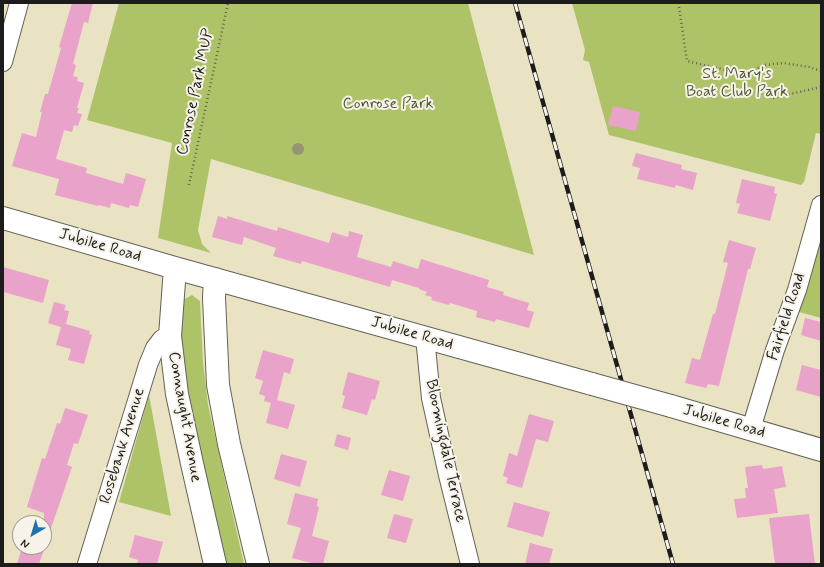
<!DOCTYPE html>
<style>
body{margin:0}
#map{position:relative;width:824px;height:567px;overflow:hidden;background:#e9e3c3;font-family:Mynerve,sans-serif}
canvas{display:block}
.frame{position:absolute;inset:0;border:4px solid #1c1c1c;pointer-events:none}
.north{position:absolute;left:12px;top:515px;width:40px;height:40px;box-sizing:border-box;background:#f7f3e8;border:1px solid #9f9d96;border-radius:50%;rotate:218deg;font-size:11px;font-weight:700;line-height:16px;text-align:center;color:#1c1c1c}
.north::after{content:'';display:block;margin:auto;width:14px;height:18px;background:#1f6fb2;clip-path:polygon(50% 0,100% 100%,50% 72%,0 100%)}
</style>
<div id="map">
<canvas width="824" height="567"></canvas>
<div class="frame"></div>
<div class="north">N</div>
</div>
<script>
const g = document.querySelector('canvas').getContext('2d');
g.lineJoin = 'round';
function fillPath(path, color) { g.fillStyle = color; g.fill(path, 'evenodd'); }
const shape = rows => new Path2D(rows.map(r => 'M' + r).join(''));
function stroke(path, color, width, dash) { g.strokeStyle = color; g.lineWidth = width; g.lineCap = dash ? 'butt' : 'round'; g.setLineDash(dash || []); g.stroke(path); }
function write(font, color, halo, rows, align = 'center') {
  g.font = font + ' Mynerve,sans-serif'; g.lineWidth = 4; g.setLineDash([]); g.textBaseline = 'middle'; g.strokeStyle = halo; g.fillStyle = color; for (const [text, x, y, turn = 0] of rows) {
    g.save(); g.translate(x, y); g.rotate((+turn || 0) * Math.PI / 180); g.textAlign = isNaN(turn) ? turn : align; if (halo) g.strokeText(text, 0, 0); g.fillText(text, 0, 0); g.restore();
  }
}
const green = shape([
 [119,3,468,3,534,255,211,159,198,230,202,244,211,253,158,238,172,143,87,120],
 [572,3,821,3,821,134,816,133,804,182,801,185,609,135,589,62,583,60,585,50],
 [821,233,821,318,799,312],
 [192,295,200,301,203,362,208,405,244,564,226,564,189,400,180,351,183,300],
 [149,395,171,516,119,502]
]);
const building = shape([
 [72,3,93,3,88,23,84,22,73,64,76,65,73,76,78,77,77,81,84,83,77,108,79,108,77,113,82,114,78,126,74,125,72,132,64,130,56,159,87,168,86,173,123,184,126,173,146,179,138,207,130,205,129,208,111,203,110,208,99,205,98,206,55,195,59,179,12,166,22,133,36,137,42,112,40,112,45,94,48,94,61,48,59,47],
 [613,106,640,112,636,131,608,125],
 [636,153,682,165,681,169,697,173,693,190,676,185,675,188,637,179,640,168,632,166],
 [742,179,775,187,774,193,777,194,770,221,737,213,740,204,736,203],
 [218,216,227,219,227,216,277,231,278,227,329,243,332,232,348,237,349,231,363,235,357,257,391,267,393,261,418,269,421,259,489,280,487,287,504,292,503,295,529,303,527,310,534,312,529,328,496,319,495,322,476,317,477,311,450,303,449,305,431,300,432,297,425,295,427,292,419,289,419,288,392,280,390,287,302,261,301,264,273,256,276,248,244,237,242,245,212,237],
 [729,240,756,248,750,269,748,269,719,386,708,384,706,388,685,383,692,358,700,360,713,314,715,314,728,263,723,262],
 [3,267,49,280,43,303,3,292],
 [54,302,66,305,64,310,69,311,66,324,90,331,89,334,92,335,84,364,68,360,71,349,56,345,61,327,48,323],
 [805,318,821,322,821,341,801,335],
 [263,350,294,359,290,374,284,372,277,400,295,405,288,429,266,423,271,403,264,401,265,396,259,394,263,381,255,378],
 [802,365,821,370,821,397,796,390],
 [348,372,380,381,375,400,372,399,367,415,342,408,345,396,342,395],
 [65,408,88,415,78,444,74,443,67,465,72,467,47,540,44,540,44,513,27,507,42,458,45,459,57,423,60,424],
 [529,414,554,421,548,442,536,439,522,488,506,483,508,478,503,476,509,453,517,456],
 [337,434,351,438,348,450,334,446],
 [281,454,307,461,300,487,274,479],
 [762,465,763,469,782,466,786,487,774,489,778,513,737,518,734,499,746,498,745,488,748,488,745,467],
 [389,470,410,476,403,501,381,495],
 [295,493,318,499,317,506,319,507,312,536,329,541,323,564,315,564,292,558,301,528,287,524],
 [514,502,550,512,543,537,507,527],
 [394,514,413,519,406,543,387,538],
 [809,514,815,564,775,564,769,518],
 [135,535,163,542,157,564,137,564,138,560,129,557],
 [530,543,553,549,549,564,525,564],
 [22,547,45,547,39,564,17,564]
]);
const path = shape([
 [679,7,687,61,744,74,750,72,764,65,784,63,809,67,821,71],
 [773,98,821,87],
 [189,185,228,3]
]);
const street = shape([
 [3,62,19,3],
 [425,337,431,398,448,475,470,564],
 [751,429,775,350,797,290,821,205],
 [87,564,148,365,155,348,162,339,170,336]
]);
const secondary = shape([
 [3,218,175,268,592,384],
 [175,268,170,336,177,394,193,468,215,564],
 [215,279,214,298,218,385,229,444,258,564],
 [671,406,821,450]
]);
const rail = shape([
 [515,3,673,564]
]);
const secondaryBridge = shape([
 [592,384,671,406]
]);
const trees = [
 [298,149]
];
const parkNames = [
 ["St. Mary's",737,75],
 ["Boat Club Park",737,93],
 ["Conrose Park",388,105]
];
const streetNames = [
 ["Conrose Park MUP",196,92,-78],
 ["Jubilee Road",100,246,16],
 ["Fairfield Road",787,317,-72],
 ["Jubilee Road",412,334,16],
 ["Connaught Avenue",184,417,80],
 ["Jubilee Road",724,422,16],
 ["Rosebank Avenue",123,446,-73],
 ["Bloomingdale Terrace",445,451,78]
];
fillPath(green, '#aec367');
fillPath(building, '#e9a2c9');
stroke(street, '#646256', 20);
stroke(secondary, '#646256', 24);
stroke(path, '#646256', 2.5, [1, 3]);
stroke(street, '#fff', 18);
stroke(secondary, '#fff', 22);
stroke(rail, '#1c1c1c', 4.5);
stroke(rail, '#f7f3e8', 3, [9]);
stroke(secondaryBridge, '#646256', 24, []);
stroke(secondaryBridge, '#fff', 22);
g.fillStyle = '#949575';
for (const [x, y] of trees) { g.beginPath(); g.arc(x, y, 6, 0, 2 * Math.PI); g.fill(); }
write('16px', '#4f5636', '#f7f3e8', parkNames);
write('16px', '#1c1c1c', '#f7f3e8', streetNames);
</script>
